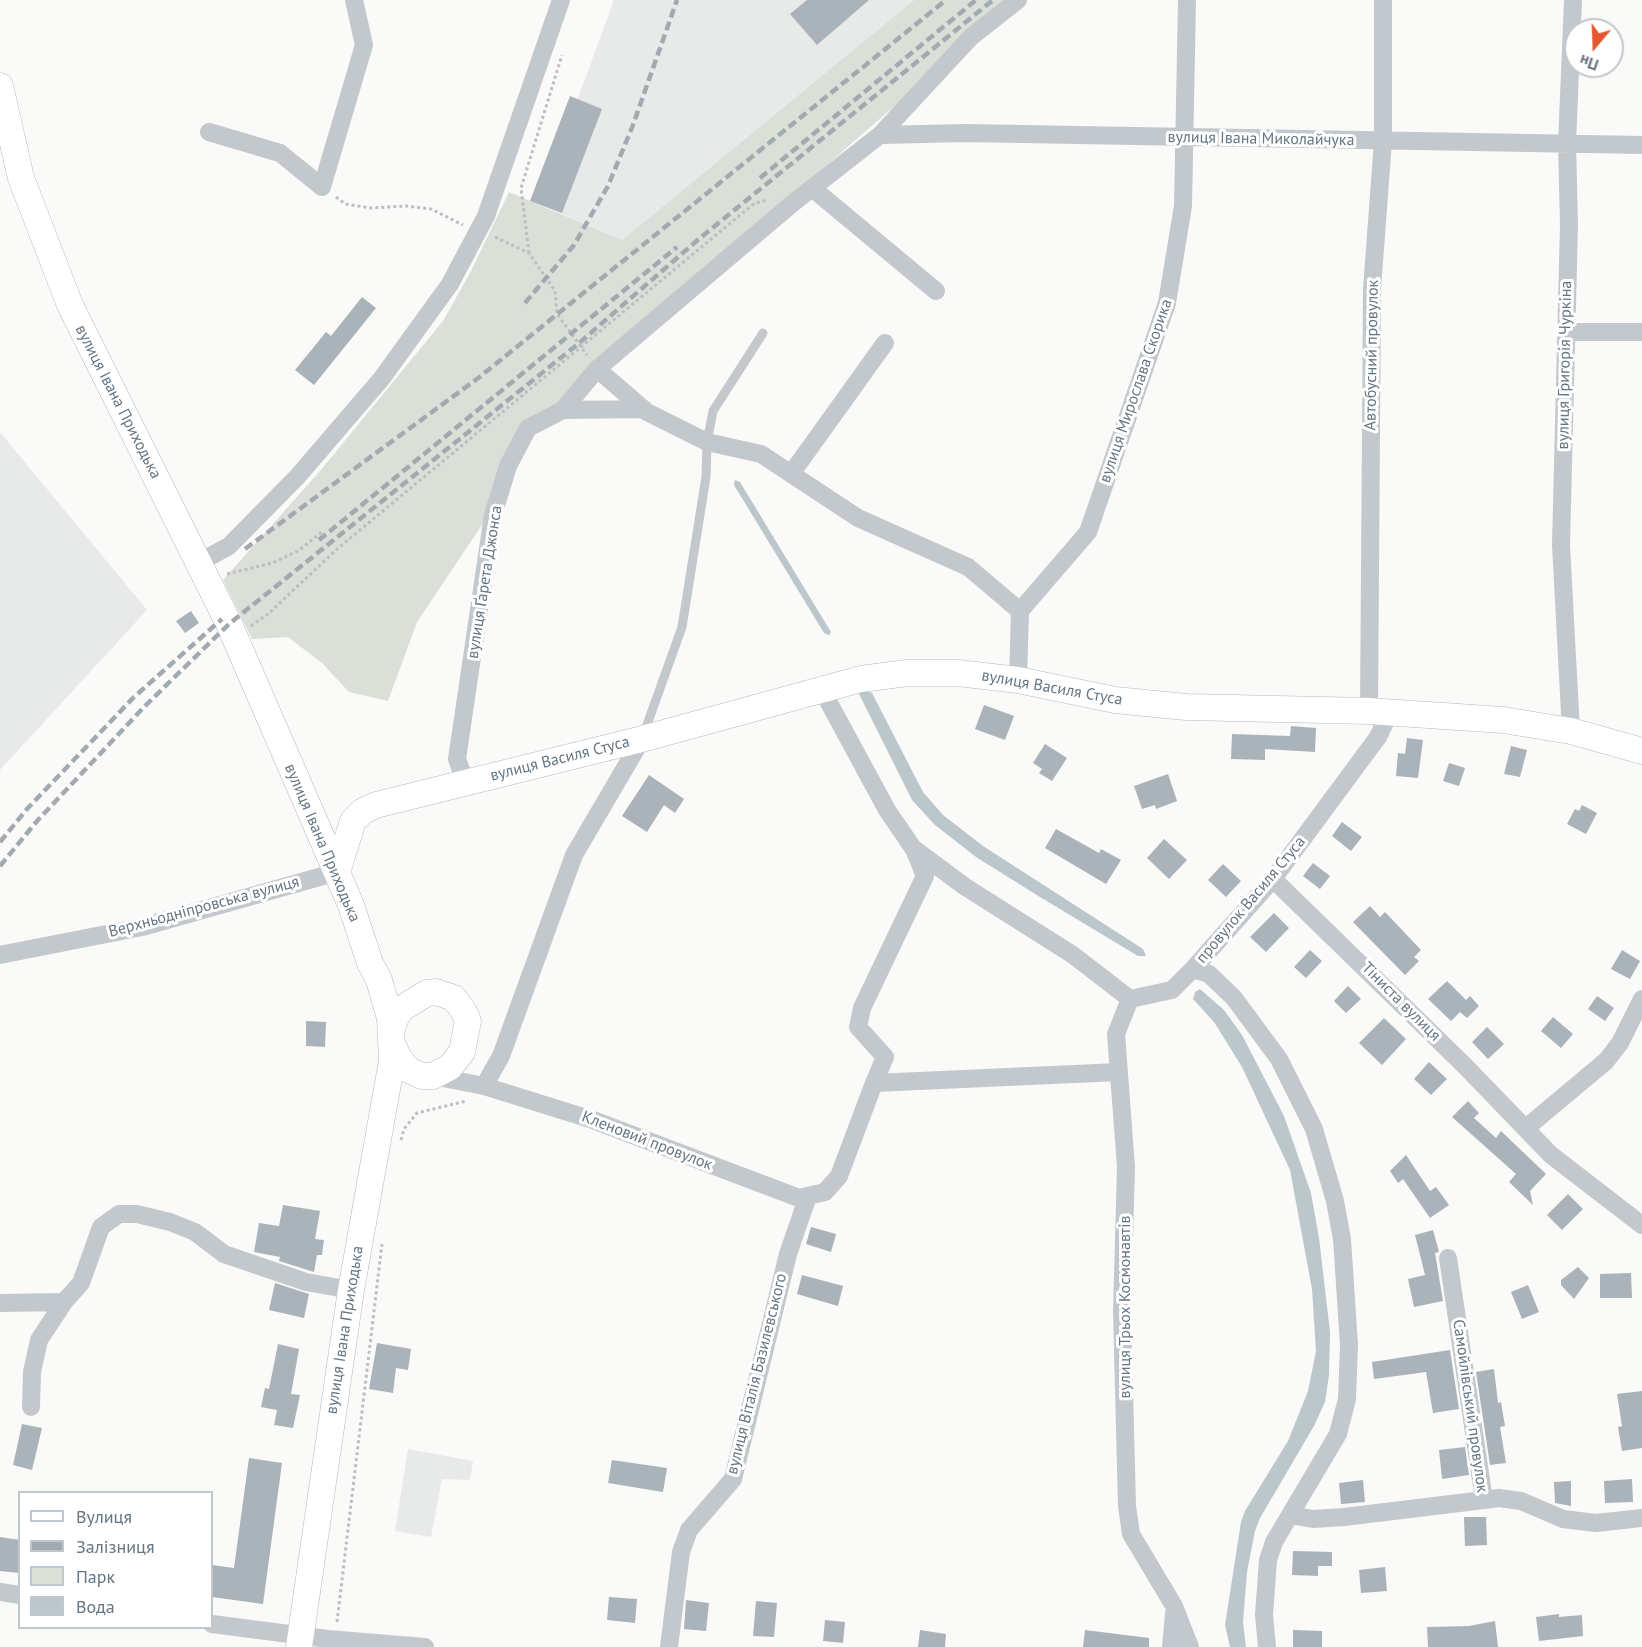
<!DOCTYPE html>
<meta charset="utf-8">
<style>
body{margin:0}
#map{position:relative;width:1642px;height:1647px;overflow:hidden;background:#fafaf8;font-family:"PT Sans",sans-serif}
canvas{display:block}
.legend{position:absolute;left:18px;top:1491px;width:195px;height:138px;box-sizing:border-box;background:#fff;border:2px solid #c1c8cd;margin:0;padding:8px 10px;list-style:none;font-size:18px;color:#657683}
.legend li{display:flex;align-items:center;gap:12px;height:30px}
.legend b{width:30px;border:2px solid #c1c8cd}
.north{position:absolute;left:1564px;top:18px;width:60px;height:60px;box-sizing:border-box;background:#fff;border:2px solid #c1c8cd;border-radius:50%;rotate:199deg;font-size:16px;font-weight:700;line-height:24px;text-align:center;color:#657683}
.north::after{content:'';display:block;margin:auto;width:21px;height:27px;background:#e4572e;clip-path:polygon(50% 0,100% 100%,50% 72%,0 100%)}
</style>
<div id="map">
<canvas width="1642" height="1647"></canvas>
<ul class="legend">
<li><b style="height:8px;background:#fff"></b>Вулиця</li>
<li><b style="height:8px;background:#a2aab0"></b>Залізниця</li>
<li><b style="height:16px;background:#dadfd7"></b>Парк</li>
<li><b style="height:16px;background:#bbc7cb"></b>Вода</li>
</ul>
<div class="north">Пн</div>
</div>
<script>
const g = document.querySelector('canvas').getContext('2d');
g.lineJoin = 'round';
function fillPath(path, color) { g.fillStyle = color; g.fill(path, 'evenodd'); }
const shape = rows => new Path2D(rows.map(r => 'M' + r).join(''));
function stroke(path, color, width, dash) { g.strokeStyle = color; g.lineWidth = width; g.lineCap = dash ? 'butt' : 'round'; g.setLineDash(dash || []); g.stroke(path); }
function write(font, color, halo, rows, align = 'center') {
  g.font = font + ' "PT Sans",sans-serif'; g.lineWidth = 6; g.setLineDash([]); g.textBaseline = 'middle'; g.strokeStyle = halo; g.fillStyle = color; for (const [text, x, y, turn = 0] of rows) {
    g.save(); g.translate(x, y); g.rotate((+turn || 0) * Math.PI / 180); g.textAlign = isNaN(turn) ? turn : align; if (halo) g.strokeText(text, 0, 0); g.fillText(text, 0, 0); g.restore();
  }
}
const built = shape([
 [614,0,914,0,622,240,539,204],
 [0,432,147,610,0,770],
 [408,1449,473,1461,470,1480,442,1479,431,1537,395,1531]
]);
const green = shape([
 [914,0,1016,0,568,391,557,408,522,425,482,525,417,622,388,701,349,692,322,663,288,637,252,639,223,580,320,471,443,321,471,271,509,192,622,240]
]);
const water = shape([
 [735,480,740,482,831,632,829,635,824,633,734,485],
 [861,689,872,693,923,792,943,815,983,846,1143,949,1146,956,1138,956,1040,897,976,857,935,825,912,800,858,692],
 [1200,989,1224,1010,1242,1035,1284,1116,1311,1193,1319,1238,1330,1332,1329,1375,1325,1402,1314,1426,1260,1518,1255,1531,1247,1572,1243,1622,1246,1647,1230,1647,1225,1625,1241,1522,1245,1511,1288,1441,1308,1391,1316,1351,1312,1289,1290,1170,1242,1067,1214,1022,1193,999,1195,992]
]);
const building = shape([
 [807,0,869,0,817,45,790,14],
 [570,96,602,109,562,213,530,201],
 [362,297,376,308,314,385,295,370,326,332,331,336],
 [191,611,199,623,185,633,176,621],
 [984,705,1014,716,1005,740,975,729],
 [1291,726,1316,728,1315,752,1265,749,1265,760,1231,759,1232,734,1290,736],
 [1407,738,1423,740,1418,778,1396,776,1398,753,1405,754],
 [1045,744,1067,758,1052,781,1039,773,1042,769,1033,763],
 [1511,746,1527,750,1520,777,1504,774],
 [1449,763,1465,768,1459,786,1443,781],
 [1168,774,1177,801,1156,809,1155,805,1142,809,1134,786],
 [649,775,684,799,675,813,664,805,647,832,622,816],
 [1582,805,1597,813,1586,834,1567,824,1575,809,1579,811],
 [1342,822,1362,837,1351,851,1332,836],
 [1056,829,1099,853,1101,849,1121,860,1106,884,1045,848],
 [1164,839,1187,860,1169,879,1147,858],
 [1313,863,1330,876,1320,889,1303,876],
 [1223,864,1241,881,1226,897,1208,880],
 [1370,906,1380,917,1385,912,1421,950,1414,957,1419,961,1405,975,1353,922],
 [1274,913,1289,928,1266,952,1250,937],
 [1310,950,1322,961,1306,978,1294,967],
 [1622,950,1640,961,1630,979,1611,969],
 [1447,981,1466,1000,1470,996,1479,1006,1467,1018,1460,1012,1451,1021,1428,999],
 [1348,986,1361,999,1346,1013,1334,1001],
 [1597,996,1614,1008,1605,1021,1588,1009],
 [1553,1017,1573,1034,1561,1048,1541,1031],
 [1384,1018,1406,1039,1382,1065,1359,1043],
 [306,1021,326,1022,325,1047,306,1046],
 [1487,1027,1504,1044,1488,1059,1472,1042],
 [1429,1062,1447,1079,1431,1095,1414,1079],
 [1468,1101,1479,1113,1474,1118,1496,1138,1501,1131,1546,1174,1530,1191,1533,1205,1509,1182,1516,1174,1452,1117],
 [1406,1155,1430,1191,1436,1187,1449,1205,1430,1218,1403,1179,1398,1183,1390,1171],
 [1568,1194,1583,1209,1562,1230,1547,1215],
 [283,1205,320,1211,315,1239,324,1240,322,1255,317,1255,314,1272,279,1261,280,1257,254,1252,259,1223,279,1226],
 [811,1227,836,1234,831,1252,806,1244],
 [1433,1230,1439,1252,1435,1253,1443,1301,1414,1307,1408,1279,1425,1275,1415,1235],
 [1578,1267,1589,1278,1574,1299,1561,1285,1561,1280],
 [1631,1273,1632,1298,1600,1298,1600,1274],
 [802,1275,843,1286,838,1306,797,1294],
 [275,1283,309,1294,304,1318,269,1310],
 [1528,1285,1539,1312,1522,1319,1511,1292],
 [377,1343,411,1349,408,1370,396,1368,393,1393,369,1389],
 [278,1344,299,1349,291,1394,300,1395,293,1428,274,1425,277,1410,261,1407,265,1388,269,1389],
 [1450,1350,1459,1409,1433,1413,1426,1372,1374,1379,1372,1362],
 [1494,1369,1498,1403,1501,1402,1505,1426,1500,1427,1506,1463,1490,1465,1476,1372],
 [1642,1391,1642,1448,1622,1451,1618,1427,1622,1426,1617,1394],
 [22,1424,42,1428,32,1470,13,1465],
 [1465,1447,1469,1475,1442,1479,1439,1450],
 [249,1458,282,1463,263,1604,212,1597,212,1565,234,1568],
 [612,1460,667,1468,663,1492,608,1483],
 [1632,1479,1633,1502,1605,1503,1604,1481],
 [1363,1480,1365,1502,1341,1504,1339,1483],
 [1571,1481,1571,1506,1555,1503,1554,1482],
 [1464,1517,1486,1517,1487,1545,1465,1546],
 [0,1537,20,1540,20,1573,0,1571],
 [1293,1551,1332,1552,1332,1566,1318,1566,1318,1576,1292,1575],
 [1385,1567,1387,1591,1361,1593,1359,1570],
 [609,1597,637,1599,635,1623,607,1620],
 [686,1600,709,1603,706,1631,684,1629],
 [756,1601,777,1603,774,1637,753,1636],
 [1559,1614,1559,1617,1582,1615,1583,1636,1539,1641,1536,1617],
 [825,1620,845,1622,843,1643,823,1641],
 [1495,1621,1498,1647,1428,1647,1427,1627,1469,1626],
 [920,1630,946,1634,945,1647,918,1647],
 [1085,1630,1149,1638,1149,1647,1083,1647],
 [1293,1630,1322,1631,1322,1647,1293,1647]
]);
const path = shape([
 [336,197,345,204,371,208,406,206,431,209,463,225],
 [495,237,529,253,555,291,557,314,587,355],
 [529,253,521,188,562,55],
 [227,574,272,563,298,551,322,532],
 [251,626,268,614,337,549,745,211,755,203,768,200],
 [401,1140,404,1129,417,1113,466,1101],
 [337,1622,382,1244]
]);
const lane = shape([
 [643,736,682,627,706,477,707,442,713,411,763,333]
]);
const street = shape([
 [209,132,280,153,322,187,364,45,354,0],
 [880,135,966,133,1642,145],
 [812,188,936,291],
 [1566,332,1642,332],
 [597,369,793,203,880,135,971,37,1018,0],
 [563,410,644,409],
 [791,474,885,343],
 [198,563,229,546,298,476,382,378,450,284,486,216,561,0],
 [1020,611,1088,532,1167,303,1183,206,1187,0],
 [828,688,828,701,887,810,913,848,964,886,1073,955,1130,999],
 [1369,711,1372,289,1383,141,1383,0],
 [1571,731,1561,545,1569,225,1567,144,1573,0],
 [642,739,574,855,501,1056,484,1086,593,1120,799,1198,825,1192,839,1176,874,1083,1119,1072],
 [466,783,457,759,493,515,508,466,528,428,563,410,597,369,647,412,707,442,761,454,858,518,968,567,1020,611,1018,680],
 [1273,879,1465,1066,1551,1155,1642,1225],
 [0,955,142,927,337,872],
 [1193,969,1209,974,1234,998,1279,1059,1314,1129,1335,1201,1342,1239,1349,1345,1347,1399,1338,1434,1274,1542,1268,1560,1264,1615,1267,1647],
 [1130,999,1116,1034,1126,1167,1122,1312,1127,1506,1131,1534,1174,1606,1190,1647],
 [1130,999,1172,990,1193,969,1273,879,1378,737,1390,712],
 [433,1076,484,1086],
 [874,1083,885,1057,858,1027,862,1008,925,876,914,849],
 [1526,1128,1606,1061,1620,1043,1642,999],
 [1448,1258,1484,1500,1499,1498,1521,1501,1563,1519,1596,1523,1642,1518],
 [0,1303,64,1302],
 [31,1407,32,1372,39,1340,64,1302,81,1283,101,1227,119,1214,137,1214,170,1222,195,1232,224,1254,306,1282,351,1290],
 [1290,1515,1313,1519,1344,1517,1484,1500],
 [0,1592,20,1595],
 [212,1624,328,1639,425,1647],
 [669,1647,681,1552,689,1530,733,1479,788,1254,808,1196],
 [1171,1647,1174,1614]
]);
const secondary = shape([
 [0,86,21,178,70,305,229,624,351,905,370,963,379,980,390,1018,392,1061,351,1290,299,1647],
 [337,872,353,821,363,811,376,805,642,739,861,679,907,673,958,673,1018,680,1115,700,1186,707,1369,711,1503,720,1571,731,1642,751],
 [391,1034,394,1021,401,1009,427,993,436,992,454,998,464,1012,468,1021,462,1052,450,1067,433,1076,422,1076,409,1070,400,1060,391,1042]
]);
const rail = shape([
 [760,178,976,0],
 [525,303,574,245,608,186,633,125,677,0],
 [319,540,677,247],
 [245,549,477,379,946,0],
 [0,842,27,809,134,697,222,619],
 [0,866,37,821,144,707,229,624,578,344,700,238,993,0]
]);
const streetNames = [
 ["вулиця Івана Миколайчука",1261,139,1],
 ["Автобусний провулок",1372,355,-89],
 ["вулиця Григорія Чуркіна",1565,365,-89],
 ["вулиця Мирослава Скорика",1136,391,-71],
 ["вулиця Івана Приходька",118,402,63],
 ["вулиця Ґарета Джонса",485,582,-81],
 ["вулиця Василя Стуса",1052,688,10],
 ["вулиця Василя Стуса",560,759,-14],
 ["вулиця Івана Приходька",322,843,67],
 ["провулок Василя Стуса",1251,900,-50],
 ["Верхньодніпровська вулиця",204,907,-15],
 ["Тіниста вулиця",1401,1002,45],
 ["Кленовий провулок",647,1141,21],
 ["вулиця Трьох Космонавтів",1125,1307,-90],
 ["вулиця Івана Приходька",345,1330,-81],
 ["вулиця Віталія Базилевського",757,1374,-76],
 ["Самойлівський провулок",1470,1406,82]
];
fillPath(built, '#e8e9e9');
fillPath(green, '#dadfd7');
fillPath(water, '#bbc7cb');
fillPath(building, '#aab3b9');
stroke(secondary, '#b3babf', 27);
stroke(path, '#bbbfc2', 3, [3, 3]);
stroke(lane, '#c3c8cc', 9);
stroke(street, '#c3c8cc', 18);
stroke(secondary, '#fff', 26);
stroke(rail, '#a2aab0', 4.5, [9, 4.5]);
write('16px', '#657683', '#fff', streetNames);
</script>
